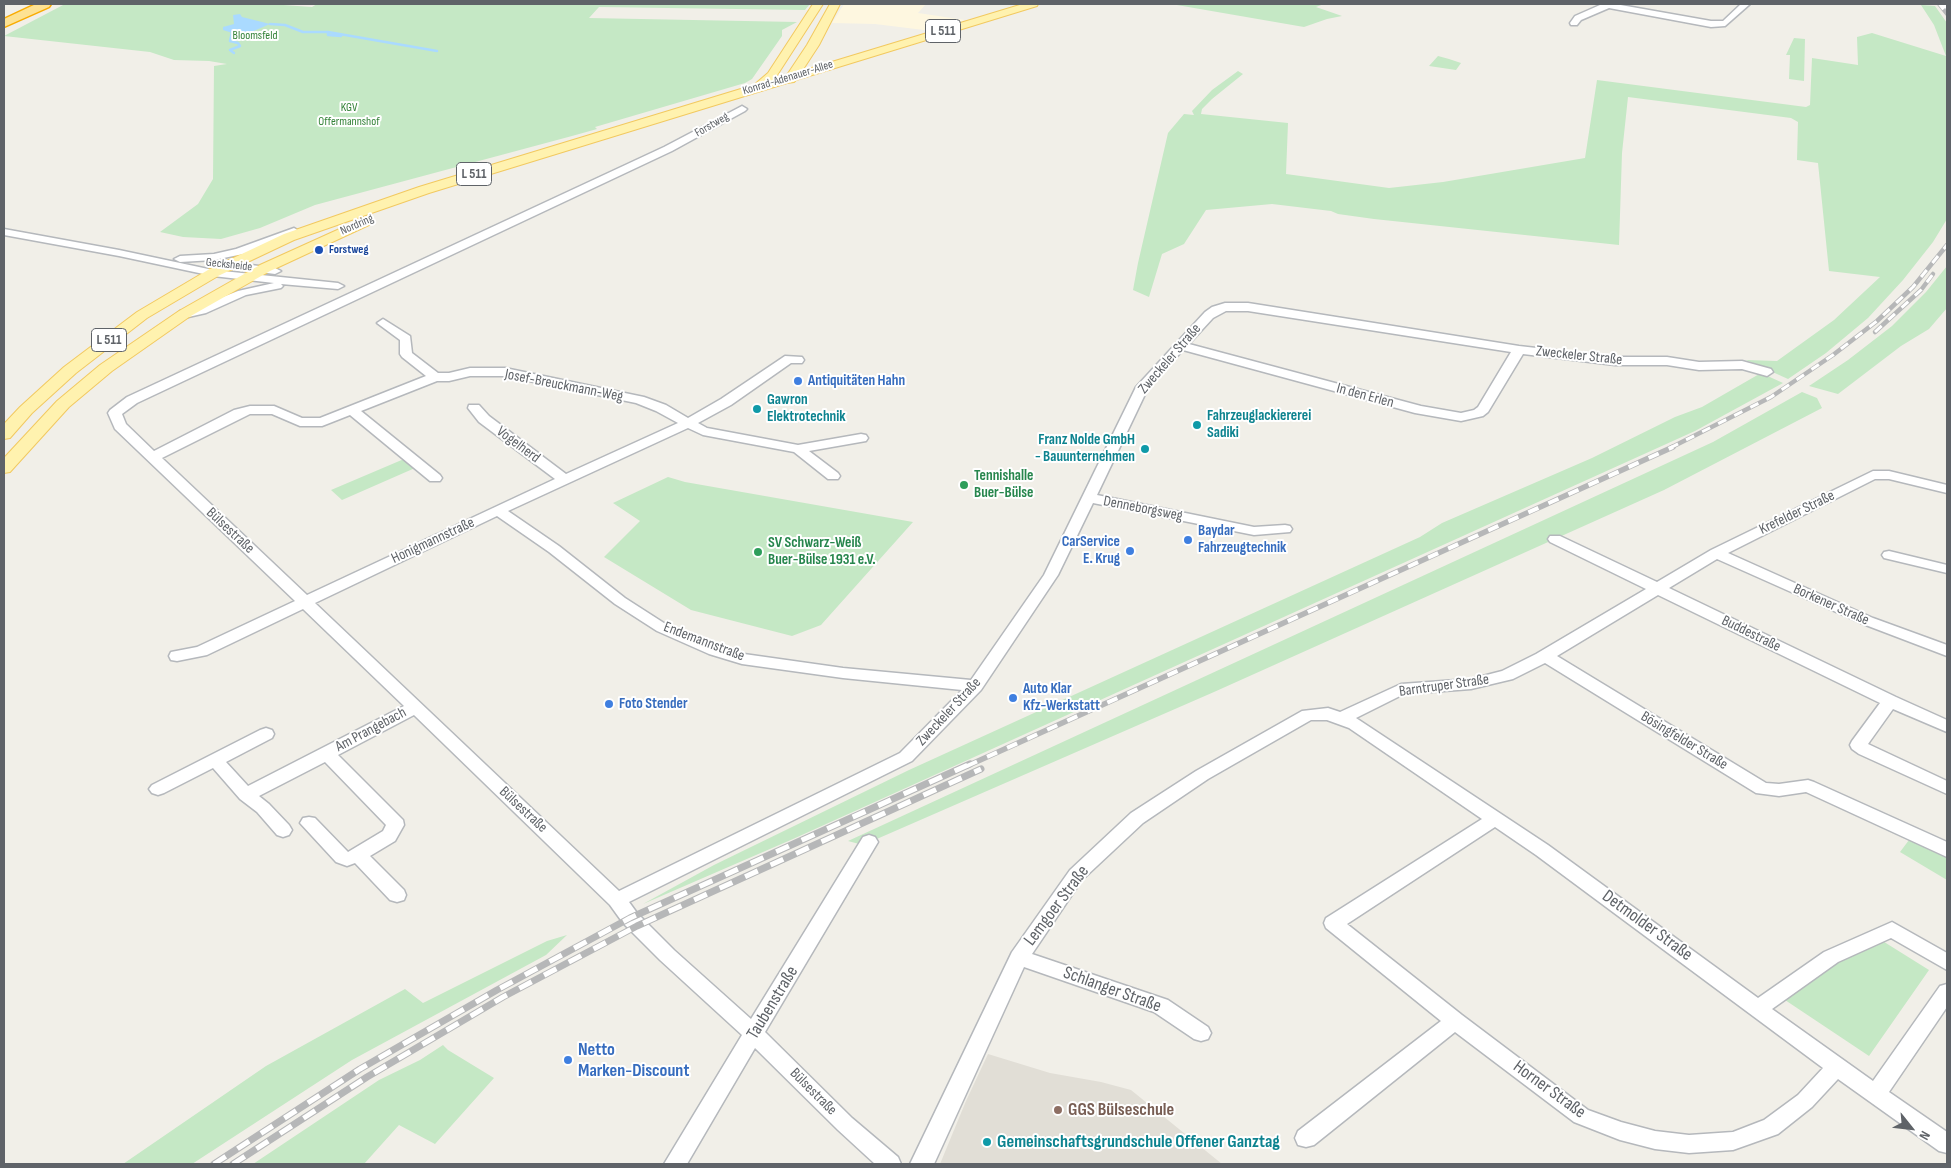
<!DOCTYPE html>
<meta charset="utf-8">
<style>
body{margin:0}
#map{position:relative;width:1951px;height:1168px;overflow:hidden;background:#f1efe8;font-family:"Sofia Sans Condensed",sans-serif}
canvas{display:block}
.frame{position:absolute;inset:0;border:5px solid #5f6368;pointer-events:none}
.north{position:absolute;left:1886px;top:1103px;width:50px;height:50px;-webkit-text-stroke:4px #fff;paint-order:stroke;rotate:119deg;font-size:14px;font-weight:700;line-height:20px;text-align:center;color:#5f6368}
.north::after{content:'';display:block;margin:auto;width:18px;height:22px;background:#5f6368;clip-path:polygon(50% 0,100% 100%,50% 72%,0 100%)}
</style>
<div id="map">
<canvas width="1951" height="1168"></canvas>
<div class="frame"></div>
<div class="north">N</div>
</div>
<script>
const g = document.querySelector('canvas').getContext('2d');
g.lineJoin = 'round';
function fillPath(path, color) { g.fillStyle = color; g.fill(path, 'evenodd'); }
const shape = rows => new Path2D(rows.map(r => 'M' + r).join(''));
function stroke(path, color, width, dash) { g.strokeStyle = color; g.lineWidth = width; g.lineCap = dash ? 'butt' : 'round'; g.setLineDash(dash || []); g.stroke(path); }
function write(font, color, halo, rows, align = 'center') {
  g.font = font + ' "Sofia Sans Condensed",sans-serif'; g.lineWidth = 4; g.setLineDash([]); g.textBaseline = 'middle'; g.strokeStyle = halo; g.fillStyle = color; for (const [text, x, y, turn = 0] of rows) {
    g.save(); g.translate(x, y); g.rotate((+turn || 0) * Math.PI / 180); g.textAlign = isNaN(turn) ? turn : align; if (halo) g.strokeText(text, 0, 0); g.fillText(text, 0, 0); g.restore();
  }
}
const commercial = shape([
 [844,4,926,4,918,13,965,20,932,31,875,24,832,23]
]);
const education = shape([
 [988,1054,1050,1073,1101,1082,1131,1090,1222,1164,940,1164,966,1101]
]);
const green = shape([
 [65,4,269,4,312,7,317,4,810,4,805,10,599,7,589,18,797,22,782,30,782,36,752,79,745,83,595,127,597,129,572,136,315,205,260,228,221,239,183,237,160,232,198,204,213,179,214,66,227,64,209,61,174,60,150,52,4,36],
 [1171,4,1324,4,1316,7,1342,16,1327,19,1304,27],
 [1921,5,1935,6,1947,23,1947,219,1933,242,1903,280,1868,318,1826,353,1788,379,1746,360,1777,361,1834,320,1880,277,1829,271,1818,163,1797,160,1798,122,1791,118,1628,97,1622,153,1619,245,1374,219,1338,214,1331,211,1272,204,1206,210,1184,244,1162,254,1149,297,1133,290,1138,263,1168,133,1184,114,1194,115,1192,111,1212,90,1238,71,1243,74,1212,99,1202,109,1201,114,1288,123,1286,174,1389,188,1443,182,1585,158,1597,80,1806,107,1810,105,1812,58,1858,65,1857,37,1872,33,1946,56,1934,25],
 [1794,38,1805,39,1804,81,1789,79,1790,55,1786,55],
 [1438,56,1449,59,1461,63,1456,70,1429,66],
 [1947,266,1947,308,1929,329,1901,346,1838,394,1809,386,1848,360,1892,326,1926,292],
 [1761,373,1783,383,1695,431,793,839,643,904,714,865,909,770,1420,537,1442,523,1592,458,1675,417,1702,407],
 [1802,392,1817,398,1822,408,1664,490,1214,692,863,845,848,841,1713,442],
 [404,459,415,468,342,500,331,490],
 [668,477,685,482,913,522,821,625,792,636,691,610,604,557,640,521,613,503],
 [1909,840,1947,858,1947,880,1900,852],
 [567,935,546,955,352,1060,192,1164,123,1164,266,1066,405,989,423,1003,547,941],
 [1881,940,1929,970,1869,1056,1785,1000,1840,960],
 [443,1045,448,1050,494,1078,435,1144,399,1125,364,1164,253,1164,379,1080,420,1060]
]);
const water = shape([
 [240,14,242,17,270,24,242,36,223,30,223,27,234,24,233,15]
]);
const stream = shape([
 [270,24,285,25,303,32,328,32,437,51],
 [232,32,230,41,238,43,240,46,230,50,234,53],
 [328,32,328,35,341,36]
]);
const minor = shape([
 [1599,4,1615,4,1711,21,1723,21,1741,4,1750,4,1725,26,1711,27,1609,8,1581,20,1577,25,1571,25,1570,23,1575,16,1600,5,1599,4],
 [742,106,747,109,745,111,672,151,137,403,122,414,126,424,154,451,234,410,250,406,274,406,302,418,320,418,426,376,402,357,400,354,400,340,377,323,383,319,410,336,412,353,438,373,449,373,470,368,505,368,644,397,666,405,688,418,721,399,785,356,802,357,804,360,802,363,791,363,731,405,698,423,707,428,798,445,861,434,866,435,868,438,866,441,809,451,838,473,840,476,838,479,828,479,794,452,703,435,688,428,508,511,559,546,625,598,667,625,721,646,744,654,843,668,971,680,1044,575,1136,387,1205,312,1212,307,1225,303,1248,303,1519,346,1615,357,1667,357,1699,362,1742,361,1771,369,1773,372,1767,376,1742,369,1699,370,1667,365,1615,365,1523,354,1488,412,1483,416,1461,421,1415,413,1183,350,1148,388,1097,495,1254,527,1285,525,1290,526,1292,529,1290,532,1254,535,1093,503,1058,575,981,690,912,761,629,902,637,913,674,950,751,1019,863,837,869,835,875,837,878,842,875,847,765,1032,852,1118,898,1157,901,1164,875,1164,838,1130,755,1048,687,1164,664,1164,742,1035,660,960,623,923,610,905,414,715,338,755,403,820,404,825,395,841,370,856,404,890,406,895,404,900,397,902,390,900,355,863,347,866,336,862,300,823,303,818,309,817,315,818,348,852,383,831,386,825,325,762,259,796,269,804,289,825,292,830,289,835,283,837,277,835,257,812,240,799,213,768,164,793,158,795,152,793,149,789,152,785,260,730,266,728,272,730,274,734,272,738,226,762,248,786,404,706,303,609,207,655,177,661,171,660,169,656,171,652,197,647,295,601,115,429,108,413,110,410,127,397,664,147,742,106],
 [1226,311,1248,311,1511,352,1478,407,1474,410,1461,413,1421,406,1189,344,1213,318,1226,311],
 [470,376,505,376,636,403,656,411,678,423,566,474,489,416,479,405,469,405,468,408,479,422,555,479,307,595,162,458,250,414,272,414,300,426,322,426,350,415,430,481,440,481,442,478,440,475,361,411,437,381,449,381,470,376],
 [497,516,549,552,615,604,657,631,709,654,742,664,843,678,962,690,900,753,619,891,315,603,497,516],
 [294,228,299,231,298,233,243,254,214,260,180,262,174,259,180,256,214,254,236,249,294,228],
 [4,229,119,250,213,270,338,283,344,286,338,289,281,284,283,286,281,288,246,295,206,313,184,318,178,314,180,311,198,307,238,291,274,283,213,276,119,256,4,235,4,229],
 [219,261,275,268,281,271,275,274,215,266,213,264,219,261],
 [1873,471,1889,471,1947,485,1947,493,1889,479,1875,479,1728,553,1873,618,1947,645,1947,656,1863,624,1717,559,1669,588,1896,697,1947,720,1947,732,1893,709,1868,744,1947,781,1947,794,1859,754,1852,749,1850,745,1852,741,1880,703,1658,595,1557,656,1766,783,1779,784,1808,780,1814,782,1947,842,1947,857,1806,792,1779,796,1756,793,1545,663,1513,679,1471,689,1404,694,1356,718,1548,845,1758,998,1824,952,1892,922,1947,953,1947,970,1891,938,1838,962,1772,1009,1873,1081,1940,986,1947,984,1947,1007,1889,1092,1947,1132,1947,1153,1939,1151,1838,1079,1812,1107,1778,1134,1733,1150,1689,1153,1655,1149,1620,1140,1574,1122,1455,1032,1314,1145,1306,1147,1298,1145,1295,1138,1298,1131,1441,1021,1326,928,1324,923,1326,918,1482,819,1349,728,1327,720,1311,720,1208,779,1143,823,1082,880,1032,954,1168,1000,1208,1027,1211,1033,1208,1039,1201,1041,1194,1039,1154,1012,1024,967,934,1164,910,1164,1012,952,1070,870,1131,813,1196,771,1302,711,1328,708,1340,712,1401,684,1471,679,1502,671,1536,654,1646,589,1550,542,1548,539,1550,536,1560,536,1657,582,1711,550,1873,471],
 [1495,827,1536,855,1823,1068,1798,1095,1764,1120,1733,1132,1689,1135,1655,1131,1621,1122,1588,1110,1462,1015,1347,924,1495,827],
 [1889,551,1947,565,1947,573,1884,558,1882,555,1884,552,1889,551]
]);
const major = shape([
 [813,4,823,4,774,80,787,75,807,45,830,4,840,4,819,45,802,71,1023,4,1038,4,1037,6,796,80,794,82,787,83,429,193,294,240,218,276,147,318,76,373,32,413,10,438,4,439,4,424,20,407,64,367,137,312,208,270,284,234,419,187,754,85,768,73,813,4],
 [366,217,371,218,373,221,371,224,270,271,189,317,112,371,69,407,10,472,4,473,4,458,57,401,100,365,179,311,260,265,366,217]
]);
const highway = shape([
 [36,4,51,4,49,7,4,27,4,19,36,4]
]);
const railFar3 = shape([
 [1939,4,1947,14]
]);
const railFar2 = shape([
 [1875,332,1921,290,1933,274],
 [1670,448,1771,397,1833,355,1877,321,1913,287,1947,245]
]);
const railFar1 = shape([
 [967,766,1673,447]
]);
const rail = shape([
 [214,1164,360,1069,497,990,630,918,970,764],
 [233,1164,367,1077,503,997,637,926,981,769]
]);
const minorBridge = shape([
 [1944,4,1947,4]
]);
const markers = [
 [319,250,5,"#1a4fb4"],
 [798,381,5,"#3f7fe0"],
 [757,409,5,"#0f9aa8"],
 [1197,425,5,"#0f9aa8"],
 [1145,449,5,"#0f9aa8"],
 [964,485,5,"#2e9e5b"],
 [1188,540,5,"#3f7fe0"],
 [1130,551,5,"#3f7fe0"],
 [758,552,5,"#2e9e5b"],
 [1013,698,5,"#3f7fe0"],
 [609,704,5,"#3f7fe0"],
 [568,1060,5,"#3f7fe0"],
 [1058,1110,5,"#8d6e63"],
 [987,1142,5,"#0f9aa8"]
];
const farParknames = [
 ["Bloomsfeld",255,36],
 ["KGV",349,108],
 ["Offermannshof",349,122]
];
const farStreetnames = [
 ["Konrad-Adenauer-Allee",788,78,-17],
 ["Forstweg",712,125,-30],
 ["Nordring",357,225,-24],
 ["Gecksheide",229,265,6]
];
const farTransitnames = [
 ["Forstweg",329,250]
];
const shields = [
 [943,31,35],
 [474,174,35],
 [109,340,35]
];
const shieldNames = [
 ["L 511",943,31],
 ["L 511",474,174],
 ["L 511",109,340]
];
const streetNames = [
 ["Zweckeler Straße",1579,356,6],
 ["Zweckeler Straße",1170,359,-49],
 ["Josef-Breuckmann-Weg",564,386,11],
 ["In den Erlen",1365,396,15],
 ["Vogelherd",518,445,37],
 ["Denneborgsweg",1143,509,11],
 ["Krefelder Straße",1797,513,-26],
 ["Bülsestraße",230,531,43],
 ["Honigmannstraße",433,541,-25],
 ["Borkener Straße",1831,605,24],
 ["Buddestraße",1751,634,26],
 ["Endemannstraße",704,642,21],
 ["Barntruper Straße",1444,686,-8],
 ["Zweckeler Straße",949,712,-47],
 ["Am Prangebach",371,730,-28],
 ["Bösingfelder Straße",1684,741,31],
 ["Bülsestraße",523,810,43],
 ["Bülsestraße",813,1092,45]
];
const shopNames = [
 ["Antiquitäten Hahn",808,381],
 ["Baydar",1198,531],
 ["Fahrzeugtechnik",1198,548],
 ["CarService",1120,542,"right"],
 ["E. Krug",1120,559,"right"],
 ["Auto Klar",1023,689],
 ["Kfz-Werkstatt",1023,706],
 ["Foto Stender",619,704]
];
const cultureNames = [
 ["Gawron",767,400],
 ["Elektrotechnik",767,417],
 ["Fahrzeuglackiererei",1207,416],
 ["Sadiki",1207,433],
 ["Franz Nolde GmbH",1135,440,"right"],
 ["- Bauunternehmen",1135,457,"right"]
];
const leisureNames = [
 ["Tennishalle",974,476],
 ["Buer-Bülse",974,493],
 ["SV Schwarz-Weiß",768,543],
 ["Buer-Bülse 1931 e.V.",768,560]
];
const nearStreetnames = [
 ["Lemgoer Straße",1057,906,-53],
 ["Detmolder Straße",1647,926,36],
 ["Schlanger Straße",1112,990,20],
 ["Taubenstraße",773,1003,-59],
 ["Horner Straße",1549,1090,36]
];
const nearShopnames = [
 ["Netto",578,1050],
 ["Marken-Discount",578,1071]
];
const nearEducationnames = [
 ["GGS Bülseschule",1068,1110]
];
const nearCulturenames = [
 ["Gemeinschaftsgrundschule Offener Ganztag",997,1142]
];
fillPath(commercial, '#fef7e0');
fillPath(education, '#e1ded6');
fillPath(green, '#c5e8c5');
fillPath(water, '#aadaff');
stroke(stream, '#aadaff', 2.5);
stroke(minor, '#b5b8bc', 3);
stroke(major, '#f2c960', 2);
stroke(highway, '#f9ab00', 3);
fillPath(minor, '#fff');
fillPath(major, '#fff2af');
fillPath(highway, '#fde293');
stroke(railFar3, '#b6b7b8', 4);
stroke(railFar2, '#b6b7b8', 4.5);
stroke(railFar1, '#b6b7b8', 5.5);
stroke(rail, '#b6b7b8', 7);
stroke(railFar3, '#fff', 2.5, [7]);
stroke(railFar2, '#fff', 3, [9]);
stroke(railFar1, '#fff', 4, [11]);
stroke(rail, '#fff', 5, [14]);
stroke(minorBridge, '#b5b8bc', 11, []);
stroke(minorBridge, '#fff', 9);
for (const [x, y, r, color] of markers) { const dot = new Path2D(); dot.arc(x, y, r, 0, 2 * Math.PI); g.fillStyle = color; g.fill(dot); stroke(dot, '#fff', 2); }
write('12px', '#348238', '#fff', farParknames);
write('12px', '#5f6368', '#fff', farStreetnames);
write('bold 12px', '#164399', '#fff', farTransitnames, 'left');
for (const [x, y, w] of shields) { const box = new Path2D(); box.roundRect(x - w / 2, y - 11.5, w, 23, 4); g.fillStyle = '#fff'; g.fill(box); stroke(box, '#5f6368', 1); }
write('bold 14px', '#5f6368', null, shieldNames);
write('15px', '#5f6368', '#fff', streetNames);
write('bold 15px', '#366cbe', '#fff', shopNames, 'left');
write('bold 15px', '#0d838f', '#fff', cultureNames, 'left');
write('bold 15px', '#27864d', '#fff', leisureNames, 'left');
write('18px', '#5f6368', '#fff', nearStreetnames);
write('bold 18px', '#366cbe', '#fff', nearShopnames, 'left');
write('bold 18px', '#785e54', '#fff', nearEducationnames, 'left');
write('bold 18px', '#0d838f', '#fff', nearCulturenames, 'left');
</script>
